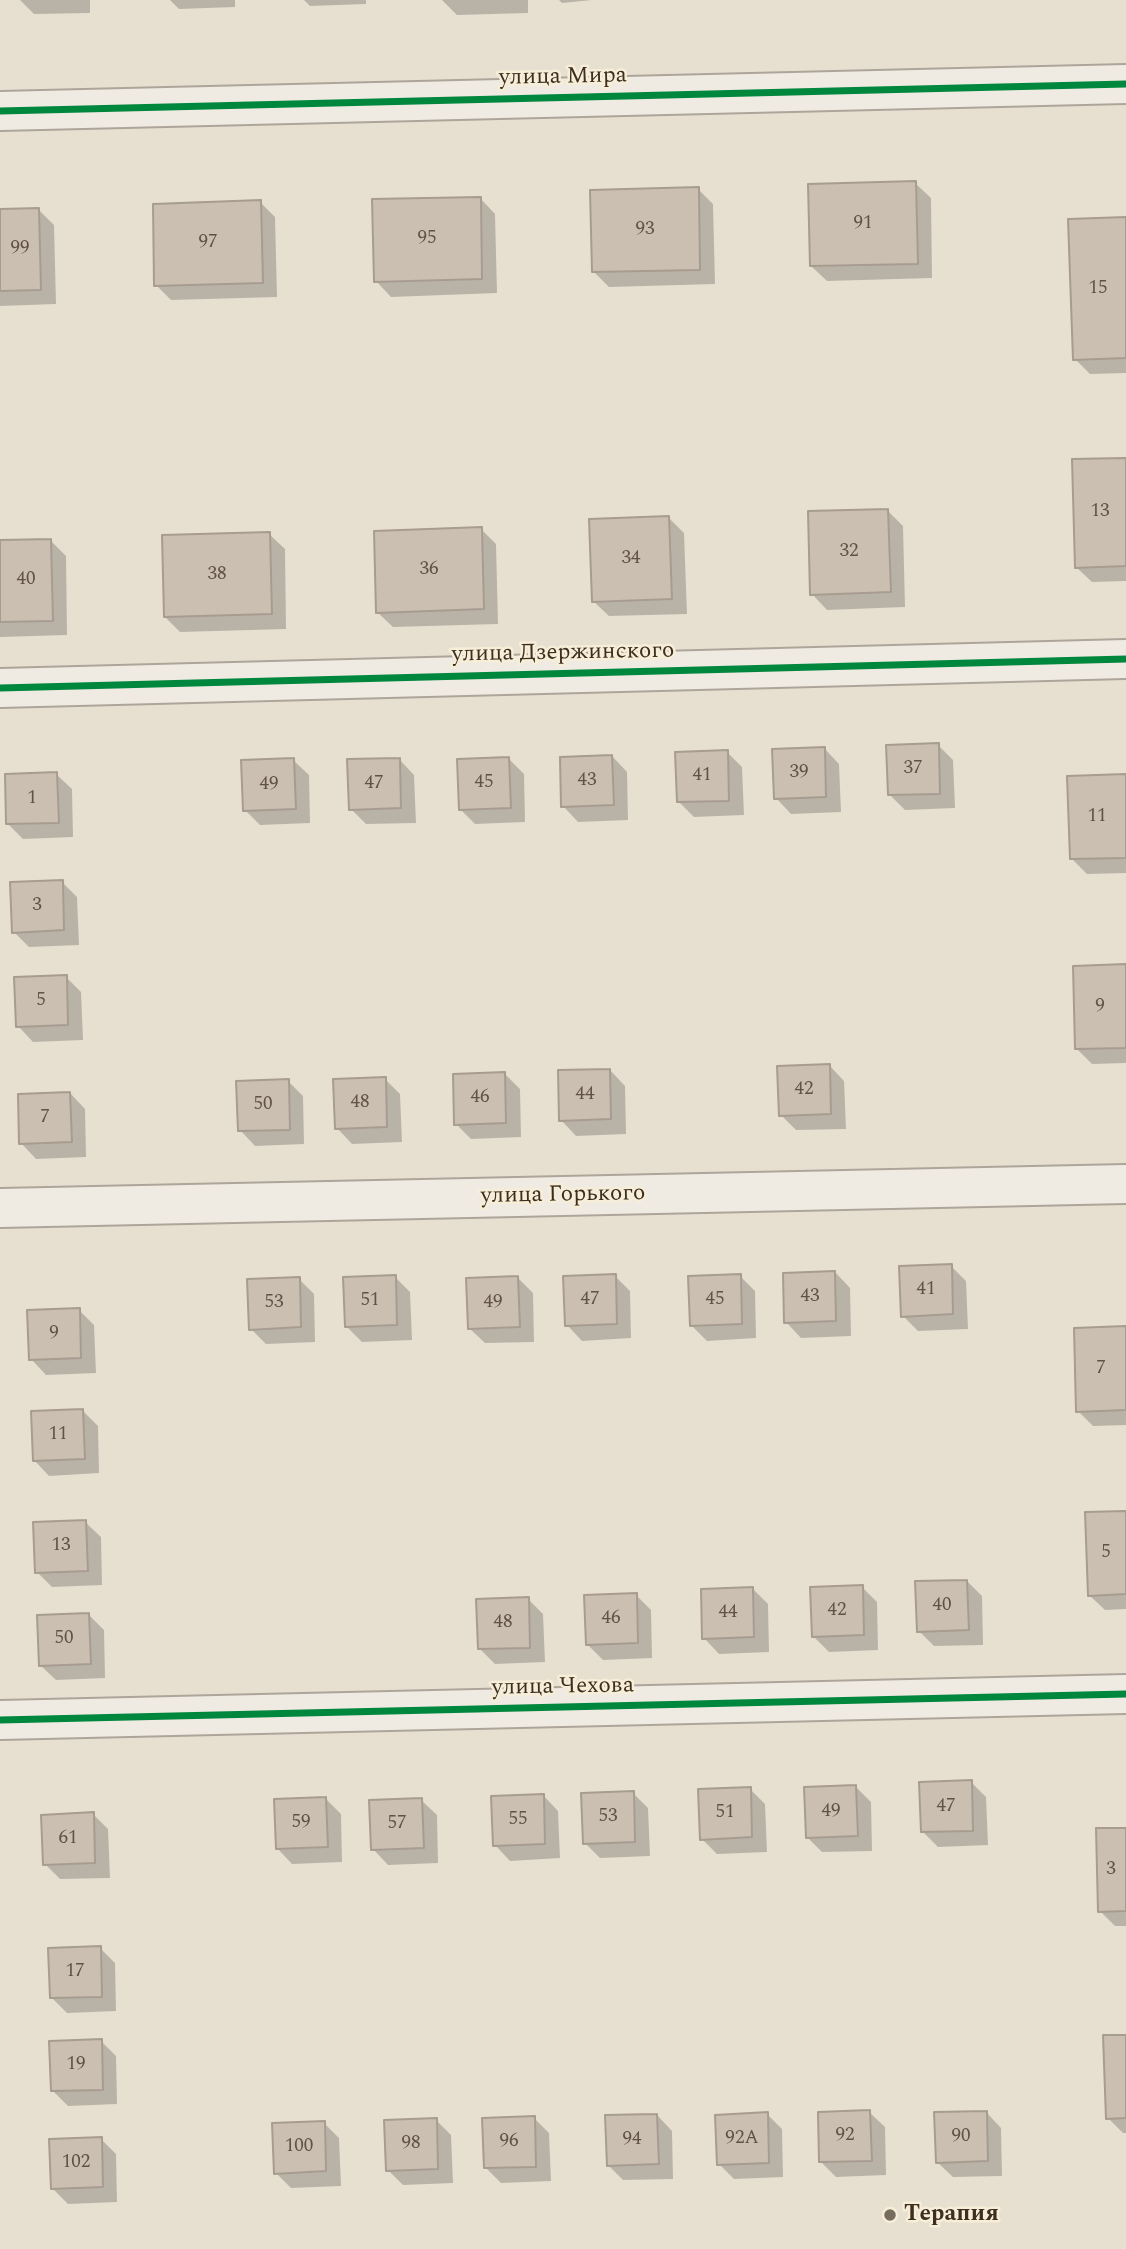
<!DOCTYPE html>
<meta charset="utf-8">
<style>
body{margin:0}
canvas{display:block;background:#e7e0d1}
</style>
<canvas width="1126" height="2249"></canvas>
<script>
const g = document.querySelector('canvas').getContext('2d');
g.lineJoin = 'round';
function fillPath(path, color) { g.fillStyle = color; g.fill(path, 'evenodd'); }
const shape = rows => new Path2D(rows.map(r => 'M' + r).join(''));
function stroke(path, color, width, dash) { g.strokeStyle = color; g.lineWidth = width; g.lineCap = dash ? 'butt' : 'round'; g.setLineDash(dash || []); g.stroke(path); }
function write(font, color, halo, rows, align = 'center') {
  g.font = font + ' Spectral,serif'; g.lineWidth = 5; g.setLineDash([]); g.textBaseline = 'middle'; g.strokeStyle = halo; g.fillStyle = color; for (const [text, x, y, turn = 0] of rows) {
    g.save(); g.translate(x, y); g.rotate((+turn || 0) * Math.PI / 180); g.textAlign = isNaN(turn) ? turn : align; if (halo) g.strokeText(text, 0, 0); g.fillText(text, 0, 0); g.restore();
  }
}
const shadow = shape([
 [20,0,90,0,90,13,34,14],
 [170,0,235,0,235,7,179,9],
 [304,0,366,0,366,4,310,6],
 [442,0,528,0,528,13,457,15],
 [559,0,592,0,562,3],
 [915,183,931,198,932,278,827,281,811,266],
 [698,189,713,204,715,284,609,287,594,272],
 [480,198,495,214,497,293,391,297,376,281],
 [260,202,275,217,277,297,171,300,156,285],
 [39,210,54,225,56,304,0,306,0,211],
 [1126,219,1126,373,1090,374,1075,359],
 [1126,460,1126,581,1092,582,1076,567],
 [888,511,903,526,905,607,827,610,812,594],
 [669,518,684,533,687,614,609,616,593,601],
 [481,529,496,544,498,624,393,627,377,612],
 [269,534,285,549,286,629,180,632,165,617],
 [50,540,66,556,67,635,0,637,0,542],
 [938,745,953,760,955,808,905,810,890,795],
 [824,748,839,764,841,812,791,814,776,798],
 [727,752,742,767,744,815,694,817,679,802],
 [612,756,627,772,628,820,578,822,563,806],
 [399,759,414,775,416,823,366,824,351,809],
 [509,759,524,774,525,822,475,824,460,809],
 [293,760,309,775,310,823,260,825,245,810],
 [56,774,72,789,73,837,23,839,8,824],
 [1126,776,1126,873,1087,874,1072,859],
 [62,882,77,897,79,945,29,947,14,932],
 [1126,966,1126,1063,1092,1064,1077,1049],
 [66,977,81,992,83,1040,33,1042,18,1026],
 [829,1065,844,1081,846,1129,796,1130,781,1115],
 [610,1070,625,1086,626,1134,576,1136,561,1120],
 [505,1074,520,1089,521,1137,471,1139,456,1124],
 [385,1079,400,1094,402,1142,352,1144,337,1128],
 [288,1081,303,1096,304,1144,255,1146,240,1130],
 [70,1093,85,1109,86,1157,36,1159,21,1143],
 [951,1266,966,1281,968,1329,918,1331,903,1316],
 [835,1272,850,1288,851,1336,801,1338,786,1322],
 [615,1276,630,1291,631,1338,582,1341,567,1325],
 [740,1276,755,1291,756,1338,707,1341,692,1326],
 [395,1277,410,1292,412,1340,362,1342,347,1327],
 [518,1278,533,1293,534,1342,485,1343,469,1328],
 [299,1279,314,1294,315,1342,266,1344,251,1329],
 [79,1310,94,1325,96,1373,46,1375,31,1359],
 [1126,1328,1126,1425,1093,1426,1078,1411],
 [83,1411,98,1426,99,1473,49,1476,34,1460],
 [1126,1512,1126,1609,1105,1610,1089,1595],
 [85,1522,101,1537,102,1585,52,1587,37,1572],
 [967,1581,982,1596,983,1645,934,1646,919,1631],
 [862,1587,877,1602,878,1650,829,1652,814,1637],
 [753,1589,768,1604,769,1652,719,1654,704,1638],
 [636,1595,651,1610,652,1658,603,1660,588,1645],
 [528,1599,543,1614,545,1662,495,1664,480,1649],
 [89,1615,104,1630,105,1678,56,1680,40,1665],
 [971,1782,986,1797,988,1845,938,1847,923,1832],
 [856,1787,871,1802,872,1851,822,1852,807,1837],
 [750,1789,765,1804,767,1852,717,1854,702,1839],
 [633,1793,648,1808,650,1856,600,1858,585,1843],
 [543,1795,558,1811,560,1858,510,1861,495,1845],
 [326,1799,341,1814,342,1862,292,1864,277,1848],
 [421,1800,437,1815,438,1863,388,1865,373,1849],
 [93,1814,108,1829,110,1878,60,1879,45,1864],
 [1126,1829,1126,1926,1115,1926,1100,1911],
 [100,1948,115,1963,116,2011,67,2013,52,1998],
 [1126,2036,1126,2133,1123,2133,1108,2118],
 [101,2041,116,2056,117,2104,68,2106,53,2091],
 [869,2112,885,2127,886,2175,836,2177,821,2162],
 [986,2112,1001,2128,1002,2176,953,2177,937,2162],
 [767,2114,782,2129,783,2177,734,2179,719,2164],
 [657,2115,672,2131,673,2179,623,2180,608,2165],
 [534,2118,549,2133,551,2181,501,2183,486,2168],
 [436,2120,451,2135,453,2183,403,2185,388,2170],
 [324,2123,339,2138,341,2186,291,2188,276,2173],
 [101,2139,116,2154,117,2202,68,2204,52,2188]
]);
const building = shape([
 [916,181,918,264,810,266,808,184,916,181],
 [699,187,700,270,592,272,590,190,699,187],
 [481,197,482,279,374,282,372,199,481,197],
 [261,200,263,283,154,286,153,204,261,200],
 [39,208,41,290,0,291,0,209,39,208],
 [1126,217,1126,358,1073,360,1068,219,1126,217],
 [1126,458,1126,566,1075,568,1072,459,1126,458],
 [888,509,891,592,810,595,808,511,888,509],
 [669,516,672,599,592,602,589,519,669,516],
 [482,527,484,609,376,613,374,531,482,527],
 [270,532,272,614,164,617,162,535,270,532],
 [51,539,53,621,0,622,0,540,51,539],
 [939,743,940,794,888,795,886,745,939,743],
 [825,747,826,797,774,799,772,749,825,747],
 [728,750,729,801,677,802,675,752,728,750],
 [612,755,614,805,561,807,560,757,612,755],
 [509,757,511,808,459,810,457,759,509,757],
 [294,758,296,809,243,811,241,760,294,758],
 [400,758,401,808,349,810,347,759,400,758],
 [57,772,59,823,6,824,5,774,57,772],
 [1126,774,1126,858,1070,859,1067,776,1126,774],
 [63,880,64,930,12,933,10,882,63,880],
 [1126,964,1126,1048,1075,1049,1073,966,1126,964],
 [67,975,68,1025,16,1027,14,977,67,975],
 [830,1064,831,1114,779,1116,777,1066,830,1064],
 [610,1069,611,1119,559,1121,558,1070,610,1069],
 [505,1072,506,1123,454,1125,453,1074,505,1072],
 [386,1077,387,1127,335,1129,333,1079,386,1077],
 [289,1079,290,1130,238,1131,236,1081,289,1079],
 [70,1092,72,1142,19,1144,18,1094,70,1092],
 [952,1264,953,1314,901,1317,899,1266,952,1264],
 [835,1271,836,1321,784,1323,783,1273,835,1271],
 [616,1274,617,1324,565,1326,563,1276,616,1274],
 [741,1274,742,1324,690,1326,688,1276,741,1274],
 [396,1275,397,1325,345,1327,343,1277,396,1275],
 [518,1276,520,1327,468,1329,466,1278,518,1276],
 [300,1277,301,1327,249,1330,247,1279,300,1277],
 [80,1308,81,1358,29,1360,27,1310,80,1308],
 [1126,1326,1126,1410,1076,1412,1074,1328,1126,1326],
 [83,1409,85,1459,33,1461,31,1411,83,1409],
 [1126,1511,1126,1594,1088,1596,1085,1512,1126,1511],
 [86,1520,88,1571,35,1573,33,1522,86,1520],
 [967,1580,969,1630,917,1632,915,1581,967,1580],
 [863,1585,864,1635,812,1637,810,1587,863,1585],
 [753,1587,754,1637,702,1639,701,1589,753,1587],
 [637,1593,638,1643,586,1645,584,1595,637,1593],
 [529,1597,530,1648,478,1649,476,1599,529,1597],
 [89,1613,91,1664,39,1666,37,1615,89,1613],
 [972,1780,973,1831,921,1832,919,1782,972,1780],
 [856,1785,858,1836,806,1838,804,1787,856,1785],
 [751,1787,752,1837,700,1840,698,1789,751,1787],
 [634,1791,635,1842,583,1844,581,1793,634,1791],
 [544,1794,545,1844,493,1846,491,1796,544,1794],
 [326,1797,328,1847,276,1849,274,1799,326,1797],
 [422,1798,424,1848,371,1850,369,1800,422,1798],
 [94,1812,95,1863,43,1865,41,1815,94,1812],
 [1096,1828,1126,1828,1126,1911,1098,1912,1096,1828],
 [101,1946,102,1997,50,1998,48,1948,101,1946],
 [1103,2035,1126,2035,1126,2118,1106,2119,1103,2035],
 [102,2039,103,2090,51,2091,49,2041,102,2039],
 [870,2110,872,2161,819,2162,818,2112,870,2110],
 [987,2111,988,2161,936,2163,934,2112,987,2111],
 [768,2112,769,2163,717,2165,715,2115,768,2112],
 [657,2114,659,2164,607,2166,605,2115,657,2114],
 [535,2116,536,2167,484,2168,482,2118,535,2116],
 [437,2118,438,2169,386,2171,384,2120,437,2118],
 [325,2121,326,2171,274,2174,272,2123,325,2121],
 [102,2137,103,2187,51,2189,49,2139,102,2137]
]);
const minor = shape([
 [0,111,1126,84],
 [0,688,1126,659],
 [0,1208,1126,1184],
 [0,1720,1126,1694]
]);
const cycleway = shape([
 [0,111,1126,84],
 [0,688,1126,659],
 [0,1720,1126,1694]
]);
const markers = [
 [890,2215,7,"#786c5e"]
];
const numberNames = [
 ["91",863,224],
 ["93",645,230],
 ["95",427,239],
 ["97",208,243],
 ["99",20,249],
 ["15",1098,289],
 ["13",1100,512],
 ["32",849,552],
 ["34",631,559],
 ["36",429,570],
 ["38",217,575],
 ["40",26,580],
 ["37",913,769],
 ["39",799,773],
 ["41",702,776],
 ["43",587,781],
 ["45",484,783],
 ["47",374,784],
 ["49",269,785],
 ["1",32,799],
 ["11",1097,817],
 ["3",37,906],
 ["5",41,1001],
 ["9",1100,1007],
 ["42",804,1090],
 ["44",585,1095],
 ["46",480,1098],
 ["48",360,1103],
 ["50",263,1105],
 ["7",45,1118],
 ["41",926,1290],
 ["43",810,1297],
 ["47",590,1300],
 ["45",715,1300],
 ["51",370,1301],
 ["53",274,1303],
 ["49",493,1303],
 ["9",54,1334],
 ["7",1101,1369],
 ["11",58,1435],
 ["13",61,1546],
 ["5",1106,1553],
 ["40",942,1606],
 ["42",837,1611],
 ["44",728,1613],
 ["46",611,1619],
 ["48",503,1623],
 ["50",64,1639],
 ["47",946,1807],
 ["49",831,1812],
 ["51",725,1813],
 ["53",608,1817],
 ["55",518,1820],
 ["59",301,1823],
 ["57",397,1824],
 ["61",68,1839],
 ["3",1111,1870],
 ["17",75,1972],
 ["19",76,2065],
 ["92",845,2136],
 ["90",961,2137],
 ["92А",742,2139],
 ["94",632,2140],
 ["96",509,2142],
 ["98",411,2144],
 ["100",299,2147],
 ["102",76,2163]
];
const streetNames = [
 ["улица Мира",563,78,-1],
 ["улица Дзержинского",563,654,-1],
 ["улица Горького",563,1196,-1],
 ["улица Чехова",563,1688,-1]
];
const poiNames = [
 ["Терапия",904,2215]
];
fillPath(shadow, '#0003');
fillPath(building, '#cbbfb2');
stroke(building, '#a89c90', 2);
stroke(minor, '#ada599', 42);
stroke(minor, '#efebe3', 38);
stroke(cycleway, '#00873e', 7);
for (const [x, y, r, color] of markers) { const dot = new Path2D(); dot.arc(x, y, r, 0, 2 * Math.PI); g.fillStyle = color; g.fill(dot); stroke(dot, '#f7eed8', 2.5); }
write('19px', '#605244', null, numberNames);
write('23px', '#3d2e20', '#f7eed8', streetNames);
write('bold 23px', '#3d2e20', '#f7eed8', poiNames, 'left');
</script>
